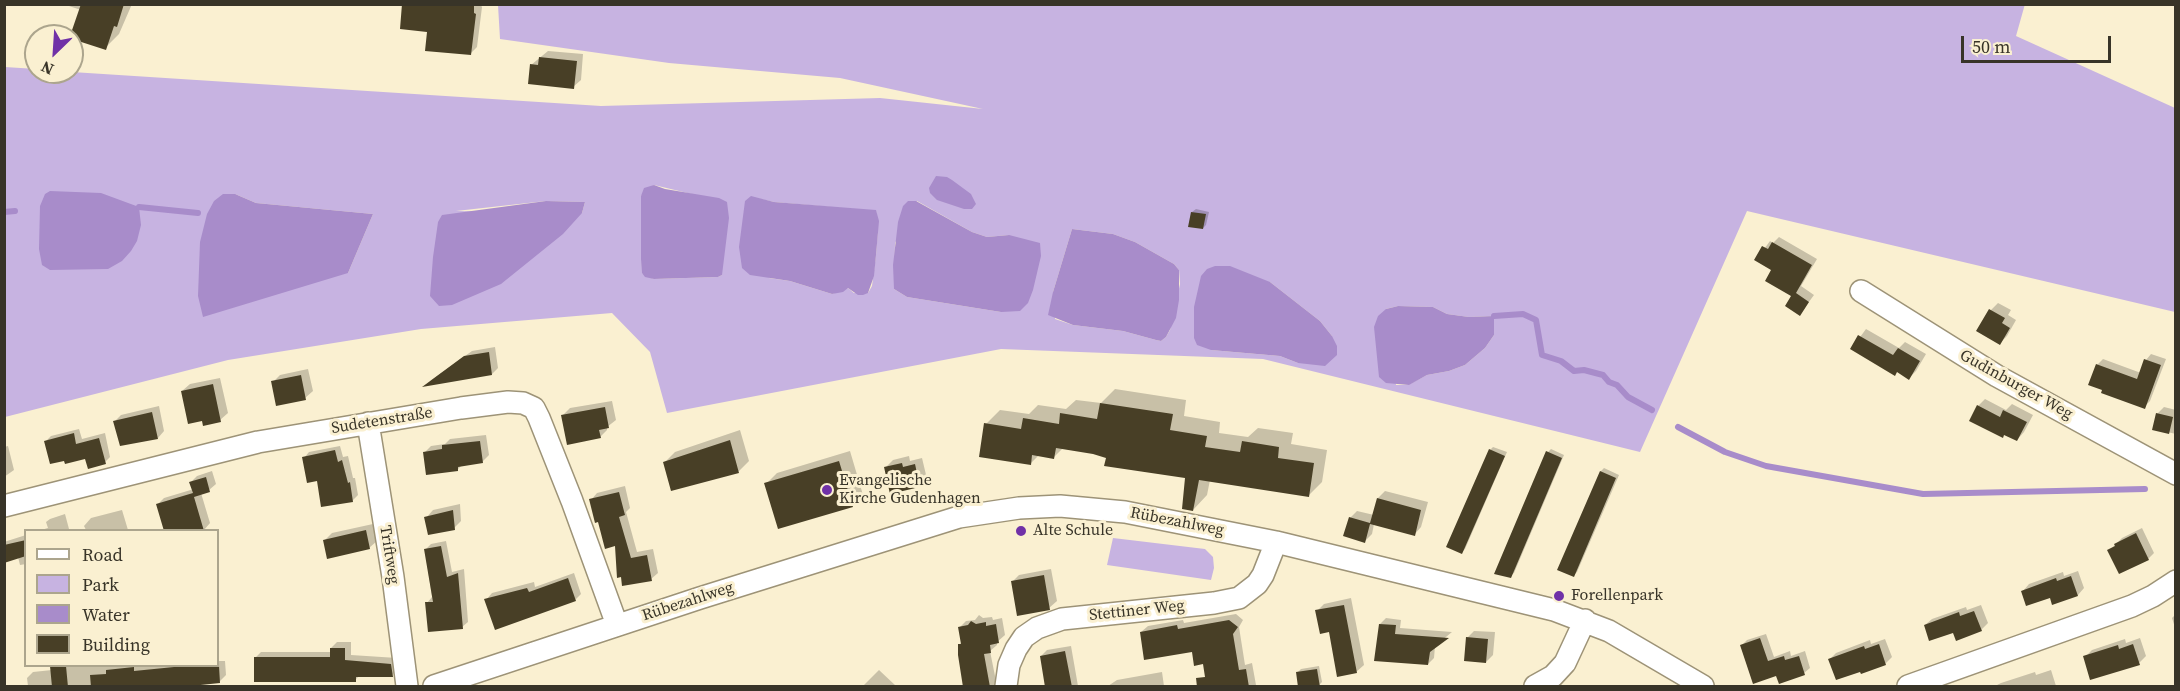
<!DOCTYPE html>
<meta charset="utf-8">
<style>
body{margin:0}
#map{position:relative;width:2180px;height:691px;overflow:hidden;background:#faf0d1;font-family:"Source Serif 4",serif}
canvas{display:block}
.frame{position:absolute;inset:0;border:6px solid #383428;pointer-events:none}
.legend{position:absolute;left:24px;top:529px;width:195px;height:138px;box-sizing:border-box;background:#faf0d1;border:2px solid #aca58d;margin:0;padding:8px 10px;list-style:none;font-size:18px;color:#383428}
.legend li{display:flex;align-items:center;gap:12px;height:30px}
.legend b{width:30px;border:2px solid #aca58d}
.north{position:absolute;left:24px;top:24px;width:60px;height:60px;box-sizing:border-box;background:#faf0d1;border:2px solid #aca58d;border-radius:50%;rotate:205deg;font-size:16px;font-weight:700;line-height:24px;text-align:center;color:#383428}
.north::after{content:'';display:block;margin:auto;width:21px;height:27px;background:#7031a7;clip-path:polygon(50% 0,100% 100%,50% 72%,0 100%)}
.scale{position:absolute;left:1961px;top:36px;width:150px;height:27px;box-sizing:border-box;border:3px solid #383428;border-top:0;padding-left:8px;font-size:18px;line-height:21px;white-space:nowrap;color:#383428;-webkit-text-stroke:4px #faf0d1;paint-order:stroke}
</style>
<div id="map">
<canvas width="2180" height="691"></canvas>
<div class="frame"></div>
<ul class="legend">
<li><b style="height:8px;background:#fff"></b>Road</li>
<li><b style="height:16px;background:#c7b3e1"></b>Park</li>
<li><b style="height:16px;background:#a88cca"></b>Water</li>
<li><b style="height:16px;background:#483f26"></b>Building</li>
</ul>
<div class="north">N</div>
<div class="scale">50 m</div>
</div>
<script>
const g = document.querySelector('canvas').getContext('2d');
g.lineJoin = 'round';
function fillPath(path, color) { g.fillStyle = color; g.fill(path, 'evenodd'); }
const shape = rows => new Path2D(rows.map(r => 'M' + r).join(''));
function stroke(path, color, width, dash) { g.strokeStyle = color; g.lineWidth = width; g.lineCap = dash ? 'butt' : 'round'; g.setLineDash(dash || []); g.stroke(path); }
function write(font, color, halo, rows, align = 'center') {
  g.font = font + ' "Source Serif 4",serif'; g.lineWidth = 6; g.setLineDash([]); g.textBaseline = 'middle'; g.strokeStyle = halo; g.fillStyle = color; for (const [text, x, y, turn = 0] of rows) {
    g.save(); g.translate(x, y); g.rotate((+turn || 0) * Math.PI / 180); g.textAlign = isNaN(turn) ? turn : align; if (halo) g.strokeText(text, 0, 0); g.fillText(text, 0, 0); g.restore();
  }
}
const green = shape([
 [2025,4,2016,36,2175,108,2175,312,1747,211,1640,452,1263,359,1001,349,667,413,650,352,612,313,421,329,228,360,5,417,5,67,36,69,36,72,72,72,601,106,880,98,983,109,840,78,669,63,500,39,498,5],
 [654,185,700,196,722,275,718,277,654,279,642,273,641,196],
 [235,194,256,203,373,214,348,273],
 [751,197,774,202,876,211,878,229,876,255,872,286,868,293,854,293,848,288,832,294,790,281,769,278],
 [546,201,585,202,582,213,456,211],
 [917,201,972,232,987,237,1009,235,1001,312,907,297,894,289,895,243],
 [1072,229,1113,234,1135,242,1174,264,1179,270,1180,284,1170,330,1166,337,1161,341,1156,340,1123,331,1073,325,1055,319,1053,292],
 [1270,282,1320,321,1332,336,1298,363,1280,356,1211,350],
 [1398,306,1433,307,1447,314,1469,317,1494,316,1494,335,1485,348,1465,365,1449,371,1427,375,1408,385,1396,385,1386,309],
 [1113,538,1205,549,1213,557,1214,568,1211,580,1107,565]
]);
const water = shape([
 [936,176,947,177,952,180,971,194,976,204,972,209,964,209,937,200,930,193,929,188],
 [654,185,665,189,719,198,727,202,729,218,722,275,718,277,654,279,645,277,642,273,641,259,641,196,644,188],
 [50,191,101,193,139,207,141,225,137,241,131,251,122,261,108,269,50,270,42,265,39,249,40,206,45,194],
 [223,194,235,194,256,203,373,214,348,273,203,317,198,296,200,242,207,214,214,201],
 [751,196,774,202,876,210,879,221,876,255,874,276,868,293,863,295,858,295,848,288,843,292,832,294,790,281,750,275,742,268,739,247,745,201],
 [546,201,585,202,582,213,563,234,501,284,452,305,439,306,430,296,433,257,438,222,442,215],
 [908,201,916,201,972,232,987,237,1009,235,1040,243,1041,256,1033,290,1028,303,1020,311,1001,312,907,297,894,289,893,265,898,222,903,206],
 [1072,229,1113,234,1135,242,1174,264,1179,270,1179,300,1176,318,1166,337,1161,341,1156,340,1123,331,1073,325,1048,315,1053,292],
 [1215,266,1230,266,1270,282,1320,321,1332,336,1337,346,1337,355,1325,366,1298,363,1280,356,1211,350,1197,345,1194,338,1194,307,1201,276,1207,269],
 [1398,306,1433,307,1447,314,1469,317,1494,316,1494,335,1485,348,1465,365,1449,371,1427,375,1409,385,1386,383,1379,377,1374,327,1378,316,1386,309]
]);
const shadow = shape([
 [63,4,132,4,119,34,105,48,81,10],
 [404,4,480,4,482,7,477,47,471,53,428,30],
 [548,51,583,54,581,80,573,87,531,65],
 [1196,209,1209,212,1206,225,1203,228,1192,212],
 [1779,237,1817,259,1801,286,1814,295,1800,314,1793,296,1774,270,1756,260,1770,241,1773,243],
 [1998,303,2011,310,2008,315,2016,320,2007,336,2000,343,1978,330,1991,310],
 [1866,329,1899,348,1905,342,1926,354,1916,371,1909,378,1852,348],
 [495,347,498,368,492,374,430,381,472,351],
 [2151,354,2166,359,2150,401,2144,407,2097,365,2103,359,2141,373,2146,360],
 [308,369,313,391,305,398,273,382,280,375],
 [220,378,228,413,220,420,182,391,190,384],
 [1115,389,1186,400,1184,416,1220,422,1219,433,1248,437,1258,428,1293,433,1291,444,1327,450,1322,482,1308,496,1210,480,1207,495,1193,510,1186,477,1108,456,1063,448,1054,457,1039,455,1030,464,986,424,1000,410,1029,414,1038,405,1066,409,1076,400,1101,403],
 [1985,399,2006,410,2012,404,2033,415,2024,432,2017,440,1978,406],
 [612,401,616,420,607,427,607,430,600,437,563,415,570,408],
 [159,406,164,431,158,438,115,421,121,415],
 [2164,407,2176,410,2176,434,2154,429,2157,414],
 [79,429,82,439,105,433,110,457,105,462,46,441,51,436],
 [740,430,749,461,739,471,672,489,664,463,675,452],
 [486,435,489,455,482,462,462,465,457,470,425,452,431,446,445,444,450,439],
 [8,446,14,470,4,477,4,447],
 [340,446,343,457,348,456,353,478,355,478,358,495,352,501,304,458,309,452],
 [1493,447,1507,452,1465,549,1462,552,1490,450],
 [1551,449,1564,455,1514,573,1510,576,1548,452],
 [850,451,863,495,852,505,766,484,777,473],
 [909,456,910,461,922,458,927,479,919,486,886,467,893,460],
 [1604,468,1619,475,1577,572,1574,575,1559,569,1601,471],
 [212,471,216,484,209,490,201,493,210,523,204,530,158,504,164,498,194,489,191,482,197,476],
 [625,486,630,508,626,512,637,552,653,549,658,573,651,579,616,544,591,500,597,493],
 [1385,491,1428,502,1421,527,1414,535,1374,524,1372,534,1365,541,1350,518,1357,511,1374,515,1378,498],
 [460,504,461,521,454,528,426,518,433,510],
 [122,510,128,530,86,530,84,526,91,518],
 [65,514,69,529,67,530,41,530,48,528,46,522,50,519],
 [373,524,377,541,369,548,324,541,332,533],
 [2142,528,2154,553,2148,559,2109,551,2122,538],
 [26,535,26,564,20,565,18,557,4,561,4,542],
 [446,541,452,572,464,569,468,622,462,627,427,603,432,597,425,550,431,544],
 [1051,569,1057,601,1049,608,1012,582,1019,575],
 [2078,571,2084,588,2078,595,2051,596,2023,591,2029,584,2063,572,2064,576],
 [574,573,581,594,575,600,486,600,492,593,534,582,535,587],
 [1351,598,1364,665,1356,672,1317,611,1324,604],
 [1981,605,1988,623,1981,630,1925,625,1932,619,1966,607,1967,610],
 [1236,614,1243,620,1239,627,1245,665,1252,663,1256,685,1254,686,1208,686,1204,663,1193,650,1141,632,1148,626,1183,620,1184,623],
 [2176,614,2176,631,2172,618],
 [979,615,983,618,992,617,993,620,1002,618,1005,635,997,642,997,645,990,651,997,686,965,686,959,645,962,642,959,628,966,621,975,620],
 [1386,618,1401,620,1400,628,1452,632,1435,646,1434,658,1428,664,1380,624],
 [1474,631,1495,632,1493,655,1486,662,1467,638],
 [1766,634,1774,657,1790,651,1791,656,1805,651,1810,668,1804,673,1777,675,1742,645,1747,640],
 [2140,638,2146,656,2139,663,2085,657,2092,650,2125,639,2126,643],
 [1885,639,1892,657,1885,664,1830,659,1836,653,1870,640,1871,644],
 [337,642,351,642,351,655,397,658,398,669,392,675,360,675,355,680,255,658,261,652,331,652,331,648],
 [1071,646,1078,686,1046,686,1041,656,1047,650],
 [218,661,225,661,226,675,220,681,167,686,28,686,27,678,33,672,52,670,52,666,218,666],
 [1319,666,1322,682,1319,685,1297,673,1301,669],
 [879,670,896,686,863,686],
 [2051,670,2056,686,1995,686,2001,683,2035,672,2036,675],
 [1162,672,1164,686,1108,686,1117,680]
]);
const stream = shape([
 [139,207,198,213],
 [4,212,15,211],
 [1494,316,1523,314,1536,320,1542,355,1561,361,1574,371,1584,370,1603,375,1609,382,1617,385,1628,397,1652,410],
 [1678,427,1725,452,1766,466,1923,494,2145,489]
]);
const building = shape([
 [81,4,124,4,117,27,114,26,106,50,72,39,70,36],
 [402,4,474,4,474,13,476,14,471,55,425,51,427,32,400,29],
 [539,57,577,61,574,89,528,84,530,64,538,65],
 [1191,212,1206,214,1203,229,1188,227],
 [1772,242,1812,265,1796,293,1809,302,1800,316,1785,306,1791,296,1765,281,1771,270,1754,260,1762,246,1768,249],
 [1989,309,2005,318,2002,323,2010,328,2000,345,1976,331],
 [1858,335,1893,355,1898,348,1920,361,1909,380,1897,372,1895,376,1850,349],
 [489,352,492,375,422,387,464,356],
 [2144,359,2161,365,2145,409,2101,393,2102,390,2088,385,2096,364,2137,379],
 [301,375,306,400,276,406,271,381],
 [213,384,221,422,203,426,202,421,188,424,181,391],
 [1100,403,1173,414,1170,430,1207,436,1205,447,1240,452,1242,441,1279,447,1278,458,1314,463,1309,497,1199,480,1193,511,1182,509,1185,478,1104,466,1106,458,1093,454,1056,448,1054,459,1032,455,1031,465,979,457,984,423,1021,429,1023,418,1059,424,1060,413,1097,419],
 [1977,405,2000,417,2003,410,2027,422,2017,441,2004,435,2003,438,1969,421],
 [605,407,609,428,599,430,601,438,567,445,561,415],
 [152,412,158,439,120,446,113,421],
 [2156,413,2173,417,2169,434,2152,430],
 [74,433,76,444,99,438,106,464,88,469,85,459,65,464,64,461,50,464,44,441],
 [730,440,739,473,671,491,663,462],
 [480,441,483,463,458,467,458,471,426,475,423,452,442,449,442,445],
 [1489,449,1505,456,1462,554,1446,547],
 [335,450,338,462,342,460,348,483,350,482,353,502,321,507,317,481,307,483,302,457],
 [1546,451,1562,458,1511,578,1494,574],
 [839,461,853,507,778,529,764,483],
 [902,463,903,467,915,464,920,487,890,494,884,467],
 [1600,471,1616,478,1574,577,1557,570],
 [206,477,210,492,194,497,204,531,164,531,156,504,193,493,189,482],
 [619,492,625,515,619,517,631,558,647,555,652,581,622,586,621,577,617,578,615,546,605,549,598,522,595,523,589,499],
 [1377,498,1421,510,1415,536,1370,524,1365,543,1343,536,1349,517,1370,523],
 [453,510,455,530,428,535,424,517],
 [366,530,370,549,327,559,323,540],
 [2136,533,2149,560,2119,574,2107,550,2115,546,2114,544],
 [26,540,26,556,4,563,4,545],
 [441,546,447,577,458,573,463,629,428,632,425,602,433,602,424,549],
 [1044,575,1050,610,1017,616,1011,581],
 [2071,576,2078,596,2052,605,2050,598,2026,606,2021,591,2056,578,2057,581],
 [568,578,576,601,495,630,484,599,527,588,529,592],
 [1344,605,1357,673,1337,677,1329,632,1320,634,1315,610],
 [1974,611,1982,631,1956,641,1953,633,1929,641,1924,625,1959,612,1960,616],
 [1229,620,1238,627,1233,634,1239,670,1246,669,1249,687,1197,687,1196,678,1205,677,1203,664,1194,666,1192,652,1144,660,1140,632,1177,625,1178,629],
 [971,621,976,624,986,622,986,626,996,624,999,643,990,645,991,653,984,654,990,687,963,687,958,655,958,644,961,644,958,627,968,625],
 [1379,624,1396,625,1395,634,1449,638,1430,652,1428,665,1374,661],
 [1466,637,1488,639,1486,663,1464,661],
 [1760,638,1768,661,1784,656,1785,660,1799,656,1805,675,1779,684,1776,676,1753,684,1740,645],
 [1879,644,1886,665,1861,674,1860,672,1836,680,1828,659,1864,646,1865,649],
 [2133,644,2140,665,2090,680,2083,656,2118,645,2119,649],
 [330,648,345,648,345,660,391,664,393,677,356,677,356,682,254,682,254,657,330,657],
 [1065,651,1072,687,1045,687,1040,656],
 [50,666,66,666,68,687,52,687],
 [184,666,219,666,220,683,181,687,91,687,90,675,106,674,106,670,134,667,134,671],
 [1317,669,1320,687,1298,687,1296,672]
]);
const minor = shape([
 [1861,291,1997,376,2176,474],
 [368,423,393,577,407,686],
 [4,506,258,442,461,408,508,402,523,403,534,408,539,418,572,501,617,625],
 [434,686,700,598,959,517,1019,508,1060,506,1125,512,1276,542,1554,610,1609,631,1703,686],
 [1006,686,1009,665,1016,649,1024,637,1037,628,1062,619,1214,603,1239,598,1257,584,1263,575,1276,542],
 [1535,686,1553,676,1565,663,1585,620],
 [1908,686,2132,606,2153,596,2176,581]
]);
const markers = [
 [827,490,6,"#7031a7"],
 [1021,531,6,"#7031a7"],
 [1559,596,6,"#7031a7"]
];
const streetNames = [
 ["Gudinburger Weg",2016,385,29],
 ["Sudetenstraße",382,421,-9],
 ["Rübezahlweg",1177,522,11],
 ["Triftweg",389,555,81],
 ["Rübezahlweg",688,602,-18],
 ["Stettiner Weg",1137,611,-6]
];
const poiNames = [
 ["Evangelische",839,481],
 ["Kirche Gudenhagen",839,499],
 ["Alte Schule",1033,531],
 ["Forellenpark",1571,596]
];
fillPath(green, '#c7b3e1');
fillPath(water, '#a88cca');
fillPath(shadow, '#0003');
stroke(stream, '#a88cca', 6);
fillPath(building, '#483f26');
stroke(minor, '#9d9377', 24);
stroke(minor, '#fff', 21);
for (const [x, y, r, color] of markers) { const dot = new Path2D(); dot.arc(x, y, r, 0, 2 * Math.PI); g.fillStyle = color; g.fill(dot); stroke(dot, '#faf0d1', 2); }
write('16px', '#383428', '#faf0d1', streetNames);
write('16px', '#383428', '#faf0d1', poiNames, 'left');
</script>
